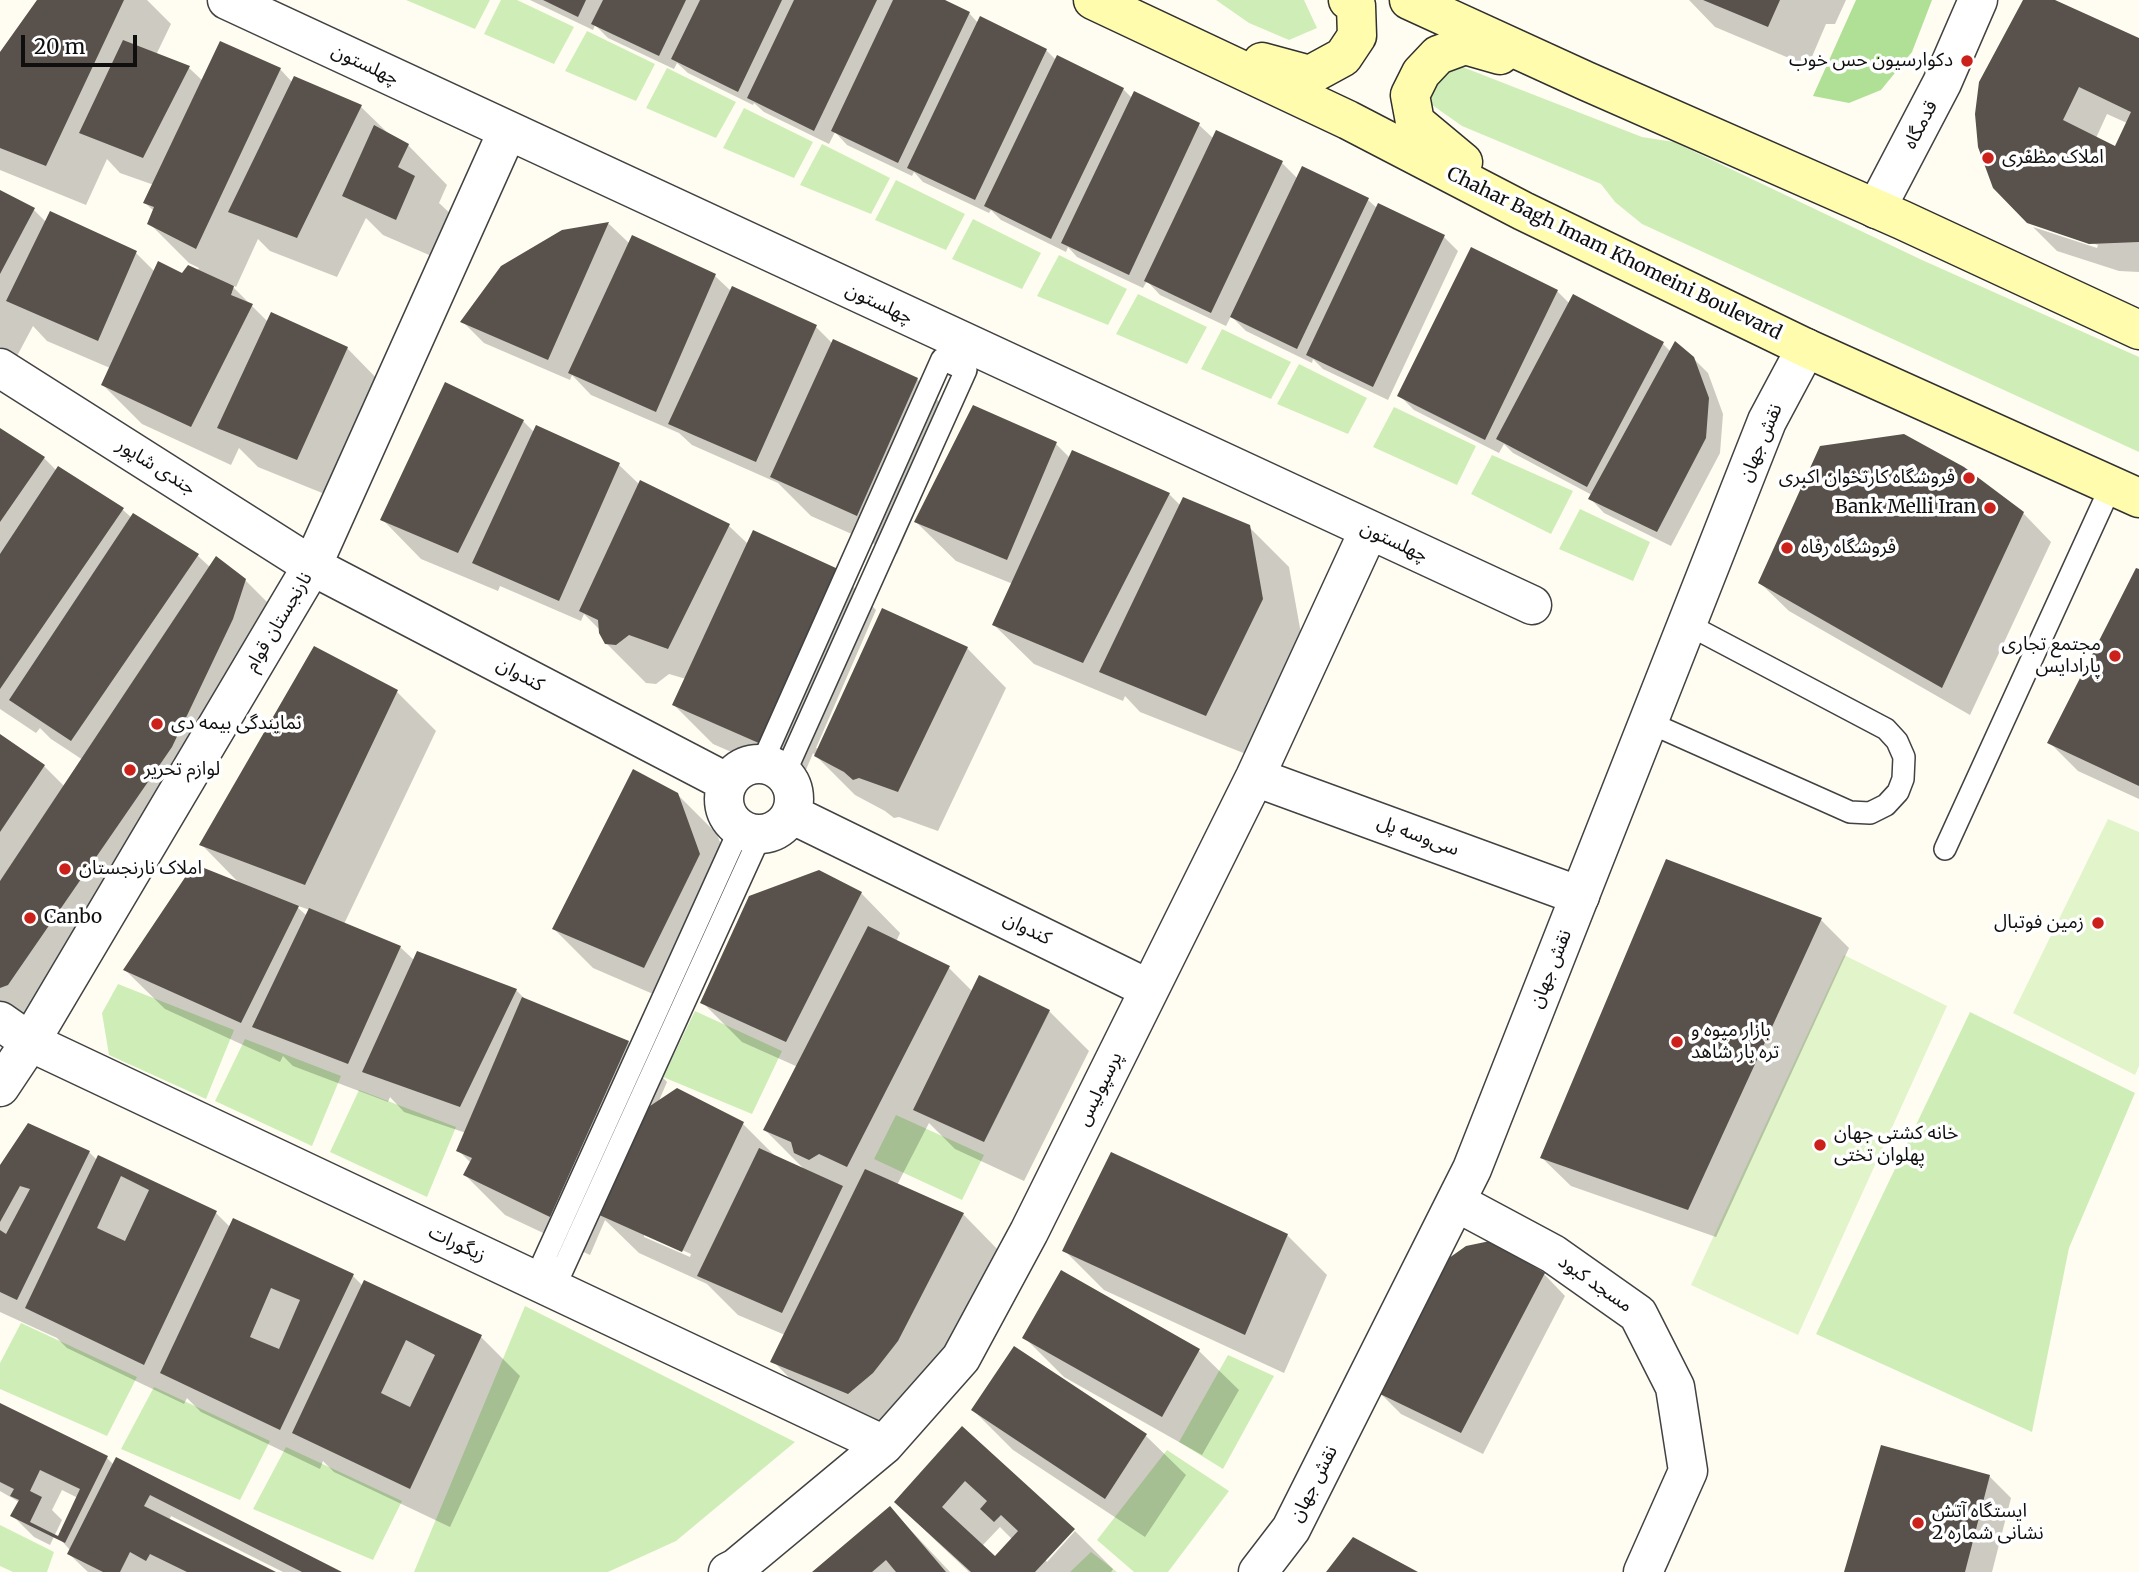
<!DOCTYPE html>
<meta charset="utf-8">
<style>
body{margin:0}
#map{position:relative;width:2139px;height:1572px;overflow:hidden;background:#fffdf2;font-family:Merriweather,serif}
canvas{display:block}
.scale{position:absolute;left:21px;top:35px;width:116px;height:32px;box-sizing:border-box;border:4px solid #0f0f0f;border-top:0;padding-left:9px;font-size:21px;line-height:24px;white-space:nowrap;color:#0f0f0f;-webkit-text-stroke:5px #fff;paint-order:stroke}
</style>
<div id="map">
<canvas width="2139" height="1572"></canvas>
<div class="scale">20 m</div>
</div>
<script>
const g = document.querySelector('canvas').getContext('2d');
g.lineJoin = 'round';
function fillPath(path, color) { g.fillStyle = color; g.fill(path, 'evenodd'); }
const shape = rows => new Path2D(rows.map(r => 'M' + r).join(''));
function stroke(path, color, width, dash) { g.strokeStyle = color; g.lineWidth = width; g.lineCap = dash ? 'butt' : 'round'; g.setLineDash(dash || []); g.stroke(path); }
function write(font, color, halo, rows, align = 'center') {
  g.font = font + ' Merriweather,"Noto Sans Arabic",serif'; g.lineWidth = 7; g.setLineDash([]); g.textBaseline = 'middle'; g.strokeStyle = halo; g.fillStyle = color; for (const [text, x, y, turn = 0] of rows) {
    g.save(); g.translate(x, y); g.rotate((+turn || 0) * Math.PI / 180); g.textAlign = isNaN(turn) ? turn : align; if (halo) g.strokeText(text, 0, 0); g.fillText(text, 0, 0); g.restore();
  }
}
const green = shape([
 [406,0,490,0,475,29],
 [501,0,517,0,574,27,554,64,484,34],
 [1216,0,1304,0,1317,28,1289,40,1249,23],
 [587,31,655,64,636,101,565,71],
 [1460,66,1642,137,1674,142,1922,260,2139,357,2139,452,1642,224,1615,202,1601,184,1462,126,1425,100,1434,77],
 [667,68,736,102,716,138,646,108],
 [744,108,813,142,794,178,723,148],
 [822,144,890,178,871,214,800,185],
 [896,180,965,214,946,250,875,220],
 [973,219,1041,253,1022,289,952,259],
 [1059,255,1127,289,1108,325,1037,296],
 [1138,294,1207,327,1187,364,1116,334],
 [1222,329,1291,362,1271,399,1201,369],
 [1299,364,1367,398,1348,434,1277,404],
 [1394,407,1476,446,1457,485,1373,447],
 [1492,455,1573,491,1551,534,1471,494],
 [1580,509,1650,542,1633,581,1559,549],
 [118,984,234,1030,206,1099,109,1055,102,1013],
 [695,1011,782,1051,752,1114,663,1077],
 [1970,1012,2135,1093,2069,1248,2032,1432,1816,1334],
 [245,1039,341,1076,312,1146,215,1101],
 [359,1090,456,1127,427,1197,330,1152],
 [896,1115,984,1155,962,1200,874,1159],
 [525,1306,795,1442,676,1541,608,1572,414,1572],
 [21,1323,137,1377,107,1436,0,1389,0,1363],
 [1228,1355,1274,1376,1223,1469,1179,1442],
 [154,1387,270,1441,240,1500,121,1449],
 [286,1447,402,1501,373,1560,253,1509],
 [1167,1450,1229,1491,1168,1572,1134,1572,1097,1540],
 [0,1525,54,1552,47,1572,13,1572,0,1566],
 [1091,1552,1117,1572,1070,1572]
]);
const forest = shape([
 [1856,0,1932,0,1912,52,1881,90,1849,103,1813,96]
]);
const pitch = shape([
 [2108,819,2139,832,2139,1066,2135,1075,2013,1013],
 [1844,955,1947,1006,1798,1335,1691,1285]
]);
const shadow = shape([
 [39,0,147,0,171,24,156,55,189,68,203,81,280,69,292,82,294,78,361,107,391,136,408,145,447,185,439,203,454,217,436,258,383,235,366,218,337,277,270,251,258,239,236,287,230,284,268,322,347,348,386,388,337,499,258,467,239,448,231,465,142,424,103,385,110,368,47,341,33,326,17,356,0,347,0,192,34,210,46,222,136,253,155,272,183,275,197,271,199,268,189,263,149,223,154,211,145,203,154,185,120,173,107,159,86,205,0,170,0,55],
 [530,0,941,0,969,13,978,23,1046,50,1056,60,1123,89,1132,98,1135,93,1199,125,1214,139,1217,132,1282,163,1298,179,1303,168,1368,200,1378,209,1444,237,1458,251,1388,400,1323,369,1313,359,1312,363,1246,331,1231,316,1226,326,1160,295,1147,281,1143,288,1077,257,1068,247,1066,252,1001,220,991,210,989,213,923,182,914,172,912,176,847,145,835,132,829,144,764,112,754,103,753,105,688,73,677,63,674,69,608,38,595,25,593,30],
 [1689,0,1846,0,1835,24,1826,24,1808,66,1715,27],
 [2025,0,2051,0,2139,40,2139,272,2119,271,2057,251,2033,227,2097,248,2098,245,2028,222],
 [2107,114,2127,123,2116,148,2096,138],
 [609,224,630,244,715,276,732,292,816,327,833,344,917,379,956,419,897,554,811,516,778,483,692,445,679,433,591,395,572,375,570,380,484,343,463,322,562,231],
 [1557,291,1570,304,1663,344,1671,352,1693,358,1708,373,1723,414,1720,453,1671,546,1604,513,1590,498,1592,495,1513,453,1504,444,1499,453,1414,410,1400,396],
 [523,421,534,432,619,465,640,485,641,482,729,526,748,544,837,570,876,610,816,748,819,749,967,648,1006,688,938,831,899,817,894,818,885,811,855,795,813,753,801,782,713,744,674,705,686,679,669,674,656,684,646,683,606,643,601,631,584,614,581,621,500,586,498,591,421,559,382,519],
 [0,430,44,458,57,471,58,469,123,510,132,518,134,515,198,556,211,568,245,580,273,608,36,1013,17,1020,0,1006,0,736,44,766,65,787,83,760,51,739,40,728,36,733,0,709],
 [1056,444,1070,458,1169,494,1181,506,1249,527,1289,567,1302,639,1246,754,1140,712,1125,696,1123,701,1034,664,994,625,1013,584,956,561,916,522],
 [2023,513,2051,542,1970,715,1789,611,1760,583],
 [2139,571,2139,799,2078,771,2050,743],
 [397,692,436,731,344,924,400,947,415,961,516,990,527,1001,628,1042,667,1082,658,1103,677,1090,743,1124,778,1159,806,1171,765,1130,798,1067,742,1042,702,1002,861,893,900,933,896,942,949,968,973,992,1049,1011,1089,1051,1024,1181,955,1149,929,1123,897,1185,963,1214,1002,1254,938,1381,888,1432,812,1401,773,1361,785,1335,738,1315,707,1284,639,1253,605,1220,590,1255,505,1215,465,1175,471,1163,458,1150,466,1133,404,1112,390,1097,388,1102,293,1066,283,1056,280,1062,165,1009,125,970,241,885,201,844],
 [295,905,310,910,307,916],
 [644,1233,691,1254,690,1257,644,1237],
 [677,794,717,834,739,894,683,1007,593,968,554,929],
 [1821,920,1849,948,1716,1237,1571,1186,1542,1158],
 [89,1152,98,1161,216,1213,230,1227,353,1276,363,1286,481,1337,520,1376,450,1527,334,1472,323,1461,320,1469,201,1412,187,1398,184,1404,67,1348,57,1338,0,1312,0,1168],
 [1287,1235,1327,1275,1284,1373,1104,1290,1064,1250],
 [1062,1273,1199,1351,1239,1390,1202,1455,1064,1377,1025,1338],
 [1544,1274,1565,1296,1483,1454,1401,1414,1380,1393],
 [1014,1348,1146,1436,1186,1475,1145,1537,1013,1450,973,1410],
 [0,1405,107,1458,114,1465,338,1572,283,1572,171,1516,169,1521,272,1572,88,1572,69,1554,71,1551,59,1538,78,1498,62,1490,52,1510,62,1520,50,1545,34,1537,13,1516,19,1502,0,1491],
 [962,1429,1047,1562,1075,1531,1113,1569,1111,1572,969,1572,936,1541,896,1502],
 [1000,1527,1012,1539,995,1558,982,1546],
 [1989,1476,2011,1498,1992,1572,1846,1572],
 [890,1508,950,1572,815,1572]
]);
const building = shape([
 [37,0,124,0,46,166,0,148,0,52],
 [543,0,586,0,578,17],
 [603,0,686,0,659,56,591,24],
 [700,0,782,0,738,92,671,59],
 [794,0,877,0,814,131,747,98],
 [893,0,945,0,970,12,898,163,831,131],
 [1703,0,1780,0,1768,27],
 [2023,0,2055,0,2139,38,2139,242,2089,244,2027,223,1993,188,1978,147,1975,114,1979,82],
 [2079,87,2131,112,2115,146,2063,120],
 [980,16,1047,49,975,200,907,168],
 [123,40,190,66,143,158,79,133],
 [220,41,281,68,196,249,147,224,154,207,143,203],
 [1057,55,1124,88,1051,239,984,206],
 [294,76,362,105,297,238,228,212],
 [1134,91,1200,123,1129,275,1061,243],
 [374,125,409,144,398,167,415,176,396,220,342,196],
 [1216,130,1283,161,1211,313,1144,281],
 [1302,166,1369,198,1297,349,1230,317],
 [0,190,35,208,0,274],
 [1378,203,1445,235,1373,387,1306,355],
 [50,211,137,251,98,341,6,301],
 [609,222,548,360,460,322,501,266,562,230],
 [632,235,716,274,656,412,568,373],
 [1471,247,1558,290,1485,440,1397,396],
 [158,261,182,273,188,265,234,286,231,295,253,304,191,427,101,385],
 [732,286,817,325,756,462,668,424],
 [1573,294,1664,342,1587,487,1496,439],
 [271,312,348,347,297,460,217,428],
 [833,339,918,378,857,516,770,477],
 [1675,341,1694,357,1709,398,1706,438,1657,532,1588,499],
 [445,382,524,420,458,553,380,520],
 [973,405,1057,442,1007,560,914,522],
 [536,425,620,463,559,601,472,563],
 [0,428,45,457,0,522],
 [1904,434,1964,467,2024,512,1942,688,1758,583,1820,446],
 [1072,450,1170,493,1083,663,992,625],
 [58,466,124,508,0,689,0,554],
 [640,480,730,524,668,649,629,635,616,645,605,644,599,633,598,620,579,611],
 [1183,497,1250,525,1263,599,1206,716,1099,672],
 [133,513,199,554,71,741,9,700],
 [753,530,838,569,761,744,672,705],
 [216,556,246,579,233,619,172,747,8,985,0,988,0,881],
 [2136,568,2139,569,2139,786,2047,743],
 [882,608,968,647,898,792,859,778,853,780,844,772,814,756],
 [314,646,398,690,305,885,199,845],
 [0,734,45,765,0,832],
 [633,769,678,793,700,854,644,968,552,929],
 [1666,859,1822,918,1688,1210,1540,1158],
 [194,864,299,906,241,1023,123,970],
 [819,870,862,892,786,1042,700,1003,749,896],
 [309,908,401,946,348,1064,252,1027],
 [868,926,950,966,847,1167,819,1154,809,1160,794,1153,791,1142,763,1130],
 [417,951,517,989,460,1107,362,1072],
 [979,975,1050,1010,984,1142,913,1110],
 [522,997,629,1041,550,1217,463,1175,472,1158,456,1151],
 [677,1088,744,1122,682,1252,597,1214,641,1112],
 [28,1123,90,1151,17,1300,0,1292,0,1230,6,1234,30,1189,20,1186,0,1222,0,1165],
 [759,1148,843,1186,782,1313,697,1276],
 [1111,1152,1288,1234,1245,1335,1062,1251],
 [98,1155,217,1211,144,1365,25,1308],
 [121,1176,149,1190,125,1241,97,1228],
 [865,1169,964,1213,898,1341,873,1373,848,1394,770,1362],
 [233,1218,354,1274,280,1430,160,1373],
 [271,1288,300,1300,279,1349,250,1337],
 [1490,1241,1545,1273,1461,1433,1378,1393,1442,1263,1466,1246],
 [1061,1270,1200,1349,1162,1417,1022,1338],
 [364,1280,482,1335,410,1489,292,1433],
 [406,1340,435,1355,410,1407,381,1393],
 [1014,1346,1147,1434,1105,1499,971,1410],
 [0,1403,108,1456,65,1543,10,1516,19,1500,10,1496,14,1489,0,1482],
 [40,1470,80,1489,58,1536,30,1522,42,1497,30,1491],
 [962,1426,1075,1529,1035,1572,971,1572,894,1502],
 [965,1481,987,1501,980,1509,994,1522,1001,1515,1018,1531,995,1556,942,1507],
 [1881,1445,1990,1475,1965,1572,1844,1572],
 [116,1457,342,1572,302,1572,150,1495,144,1506,276,1572,187,1572,150,1554,146,1561,130,1552,120,1572,103,1572,67,1554],
 [890,1506,946,1572,896,1572,886,1560,872,1572,812,1572],
 [1353,1537,1418,1572,1326,1572]
]);
const service = shape([
 [1648,722,1850,812,1870,813,1886,805,1898,792,1903,779,1904,757,1897,741,1886,729,1687,624],
 [761,765,942,359,966,370,784,775],
 [740,828,543,1262,562,1271,761,834],
 [1945,849,2111,486]
]);
const minor = shape([
 [227,0,1532,605],
 [0,368,312,566,728,783],
 '724 799a35 35 0 1 1 70 0a35 35 0 1 1-70 0Z',
 [1255,777,1580,896],
 [791,814,1149,989],
 [0,1021,30,1042,884,1445],
 [0,1087,30,1042,312,566,507,132],
 [1456,1202,1553,1254,1638,1314,1675,1387,1688,1471,1643,1572],
 [728,1572,736,1568,884,1445,961,1358,1029,1232,1255,777,1369,530]
]);
const tertiary = shape([
 [1876,209,1942,83,1978,0],
 [1258,1572,1291,1529,1472,1169,1767,421,1806,348]
]);
const secondary = shape([
 [1093,0,1348,120,1523,211,1806,348,2139,498],
 [1409,0,1586,81,1902,220,2139,330],
 [1262,62,1310,75,1343,57,1357,36,1356,6,1348,0],
 [1463,162,1415,122,1410,95,1421,73,1438,55,1465,45,1500,55]
]);
const markers = [
 [1967,61,7,"#cc211a"],
 [1988,158,7,"#cc211a"],
 [1969,478,7,"#cc211a"],
 [1990,508,7,"#cc211a"],
 [1787,548,7,"#cc211a"],
 [2115,656,7,"#cc211a"],
 [157,724,7,"#cc211a"],
 [130,770,7,"#cc211a"],
 [65,869,7,"#cc211a"],
 [30,918,7,"#cc211a"],
 [2098,923,7,"#cc211a"],
 [1677,1042,7,"#cc211a"],
 [1820,1145,7,"#cc211a"],
 [1918,1523,7,"#cc211a"]
];
const poiNames = [
 ["دکوارسیون حس خوب",1953,61,"right"],
 ["املاک مظفری",2002,158],
 ["فروشگاه کارتخوان اکبری",1955,478,"right"],
 ["Bank Melli Iran",1976,508,"right"],
 ["فروشگاه رفاه",1801,548],
 ["مجتمع تجاری",2101,645,"right"],
 ["پارادایس",2101,667,"right"],
 ["نمایندگی بیمه دی",171,724],
 ["لوازم تحریر",144,770],
 ["املاک نارنجستان",79,869],
 ["Canbo",44,918],
 ["زمین فوتبال",2084,923,"right"],
 ["بازار میوه و",1691,1031],
 ["تره بار شاهد",1691,1053],
 ["خانه کشتی جهان",1834,1134],
 ["پهلوان تختی",1834,1156],
 ["ایستگاه آتش",1932,1512],
 ["نشانی شماره 2",1932,1534]
];
const streetNames = [
 ["چهلستون",365,65,25],
 ["قدمگاه",1921,125,-62],
 ["Chahar Bagh Imam Khomeini Boulevard",1614,254,26],
 ["چهلستون",879,304,25],
 ["نقش جهان",1761,443,-67],
 ["جندی شاپور",156,467,32],
 ["چهلستون",1394,542,25],
 ["نارنجستان قوام",279,622,-59],
 ["کندوان",520,675,28],
 ["سی‌وسه پل",1418,836,20],
 ["کندوان",1027,929,26],
 ["نقش جهان",1551,969,-68],
 ["پرسپولیس",1100,1089,-64],
 ["زیگورات",457,1244,25],
 ["مسجد کبود",1595,1284,35],
 ["نقش جهان",1314,1484,-63]
];
fillPath(green, '#cfeeb7');
fillPath(forest, '#b0e095');
fillPath(pitch, '#e2f4ca');
fillPath(shadow, '#0003');
fillPath(building, '#59514b');
stroke(service, '#424242', 24);
stroke(minor, '#424242', 41);
stroke(tertiary, '#424242', 41);
stroke(secondary, '#313131', 41);
stroke(service, '#fff', 21);
stroke(minor, '#fff', 38);
stroke(tertiary, '#fff', 38);
stroke(secondary, '#fffdad', 38);
for (const [x, y, r, color] of markers) { const dot = new Path2D(); dot.arc(x, y, r, 0, 2 * Math.PI); g.fillStyle = color; g.fill(dot); stroke(dot, '#fff', 2.5); }
write('19px', '#0f0f0f', '#fff', poiNames, 'left');
write('19px', '#0f0f0f', '#fff', streetNames);
</script>
